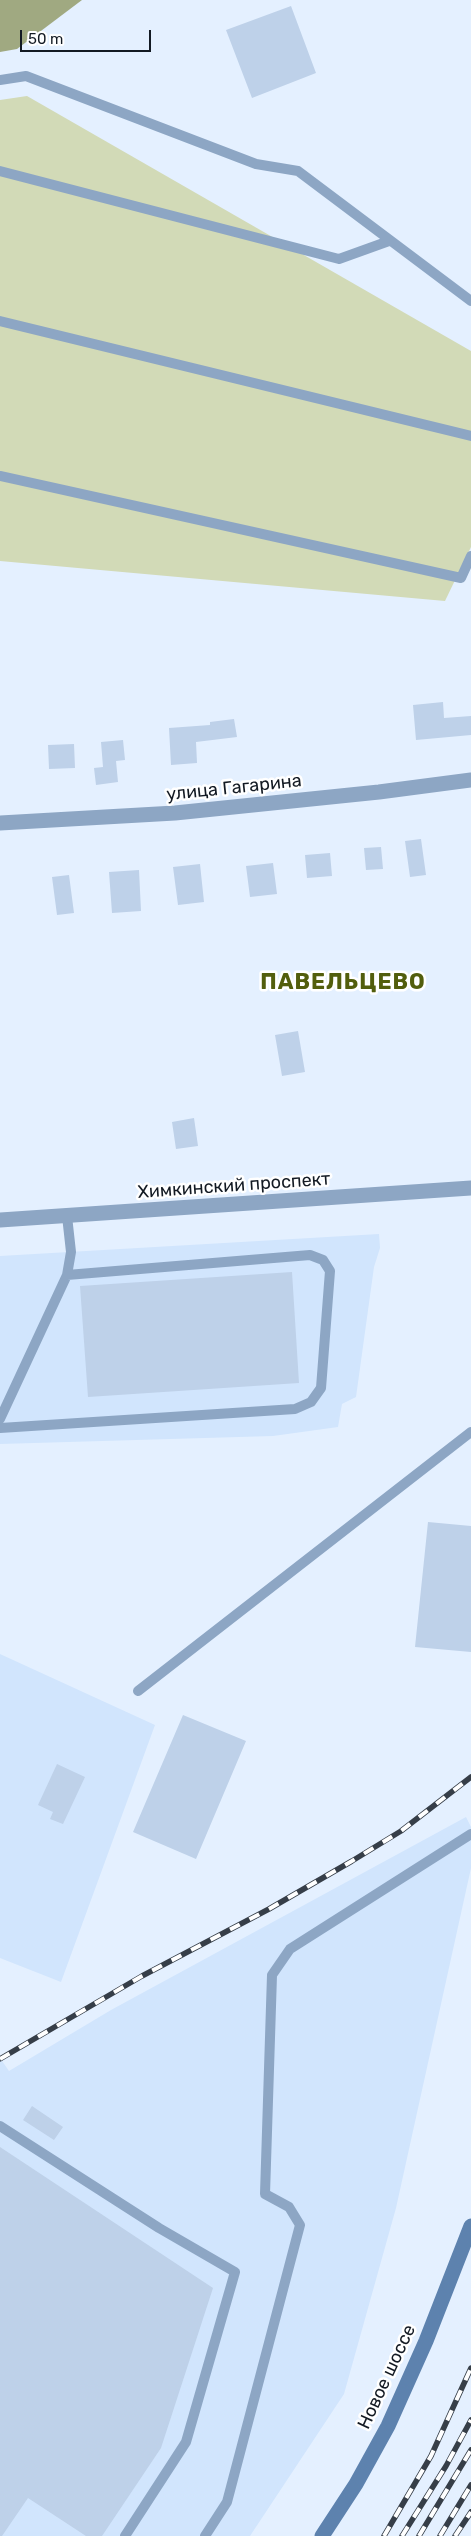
<!DOCTYPE html>
<meta charset="utf-8">
<style>
body{margin:0}
#map{position:relative;width:471px;height:2536px;overflow:hidden;background:#e4f0ff;font-family:Rubik,sans-serif}
canvas{display:block}
.scale{position:absolute;left:20px;top:30px;width:131px;height:22px;box-sizing:border-box;border:2px solid #131a23;border-top:0;padding-left:6px;font-size:15px;line-height:18px;white-space:nowrap;color:#131a23;-webkit-text-stroke:4px #fff;paint-order:stroke}
</style>
<div id="map">
<canvas width="471" height="2536"></canvas>
<div class="scale">50 m</div>
</div>
<script>
const g = document.querySelector('canvas').getContext('2d');
g.lineJoin = 'round';
function fillPath(path, color) { g.fillStyle = color; g.fill(path, 'evenodd'); }
const shape = rows => new Path2D(rows.map(r => 'M' + r).join(''));
function stroke(path, color, width, dash) { g.strokeStyle = color; g.lineWidth = width; g.lineCap = dash ? 'butt' : 'round'; g.setLineDash(dash || []); g.stroke(path); }
function write(font, color, halo, rows, align = 'center') {
  g.font = font + ' Rubik,sans-serif'; g.lineWidth = 5; g.setLineDash([]); g.textBaseline = 'middle'; g.strokeStyle = halo; g.fillStyle = color; for (const [text, x, y, turn = 0] of rows) {
    g.save(); g.translate(x, y); g.rotate((+turn || 0) * Math.PI / 180); g.textAlign = isNaN(turn) ? turn : align; if (halo) g.strokeText(text, 0, 0); g.fillText(text, 0, 0); g.restore();
  }
}
const built = shape([
 [379,1234,380,1248,374,1267,356,1397,342,1404,338,1427,273,1436,0,1444,0,1256],
 [0,1654,155,1725,61,1982,0,1958],
 [466,1817,471,1827,471,1868,396,2208,344,2394,250,2536,0,2536,0,2058,9,2071,111,2010]
]);
const green = shape([
 [27,96,471,351,471,547,445,601,0,561,0,100]
]);
const water = shape([
 [0,0,82,0,17,49,0,52]
]);
const building = shape([
 [291,6,316,73,252,98,226,30],
 [443,702,444,718,471,716,471,735,416,740,413,705],
 [234,719,237,737,196,742,197,763,171,765,169,728,210,725,210,722],
 [123,740,125,760,116,761,118,782,96,785,94,768,103,767,101,742],
 [74,744,75,768,49,769,48,745],
 [421,839,426,875,410,877,405,841],
 [381,847,383,869,366,870,364,848],
 [330,853,332,876,307,878,305,855],
 [273,863,277,894,250,897,246,866],
 [200,864,204,902,178,905,173,867],
 [139,870,141,911,112,913,109,872],
 [69,875,74,913,57,915,52,877],
 [298,1031,305,1072,282,1076,275,1035],
 [194,1118,198,1146,176,1149,172,1122],
 [292,1272,299,1383,88,1397,80,1286],
 [428,1522,471,1526,471,1652,415,1647],
 [183,1715,246,1741,196,1859,133,1832],
 [57,1764,85,1777,63,1824,50,1819,53,1812,38,1805],
 [32,2106,63,2127,54,2140,23,2120],
 [0,2147,213,2288,161,2448,102,2536,86,2536,28,2498,2,2536,0,2536]
]);
const service = shape([
 [0,80,26,76,256,164,298,171,471,301],
 [0,171,339,259,389,241],
 [0,321,471,436],
 [0,476,461,578,471,556],
 [0,1419,67,1275],
 [0,1428,295,1409,311,1402,321,1388,330,1271,323,1260,310,1255,67,1275,71,1252,67,1216],
 [138,1691,471,1432],
 [0,2126,159,2228,235,2272,186,2442,125,2536],
 [205,2536,227,2502,300,2225,289,2207,265,2194,272,1975,290,1949,471,1834]
]);
const minor = shape([
 [0,823,175,813,379,792,471,780]
]);
const tertiary = shape([
 [0,1220,471,1188]
]);
const secondary = shape([
 [322,2536,356,2484,388,2426,426,2341,471,2226]
]);
const rail = shape([
 [0,2059,142,1976,269,1909,352,1861,401,1831,471,1777],
 [384,2536,431,2456,471,2368],
 [402,2536,446,2466,471,2420],
 [419,2536,471,2450],
 [440,2536,471,2485],
 [455,2536,471,2512]
]);
const streetNames = [
 ["улица Гагарина",234,788,-6],
 ["Химкинский проспект",234,1186,-4],
 ["Новое шоссе",387,2377,-65]
];
const districtNames = [
 ["ПАВЕЛЬЦЕВО",343,983]
];
fillPath(built, '#d1e5fd');
fillPath(green, '#d2dab7');
fillPath(water, '#a0a981');
fillPath(building, '#bed1e9');
stroke(service, '#8da6c4', 10);
stroke(minor, '#8da6c4', 15);
stroke(tertiary, '#8da6c4', 15);
stroke(secondary, '#5d82ae', 15);
stroke(rail, '#363e48', 5.5);
stroke(rail, '#fff', 4, [11]);
write('18px', '#131a23', '#fff', streetNames);
g.letterSpacing = '1px';
write('bold 22px', '#525e0d', '#fff', districtNames);
g.letterSpacing = '0px';
</script>
